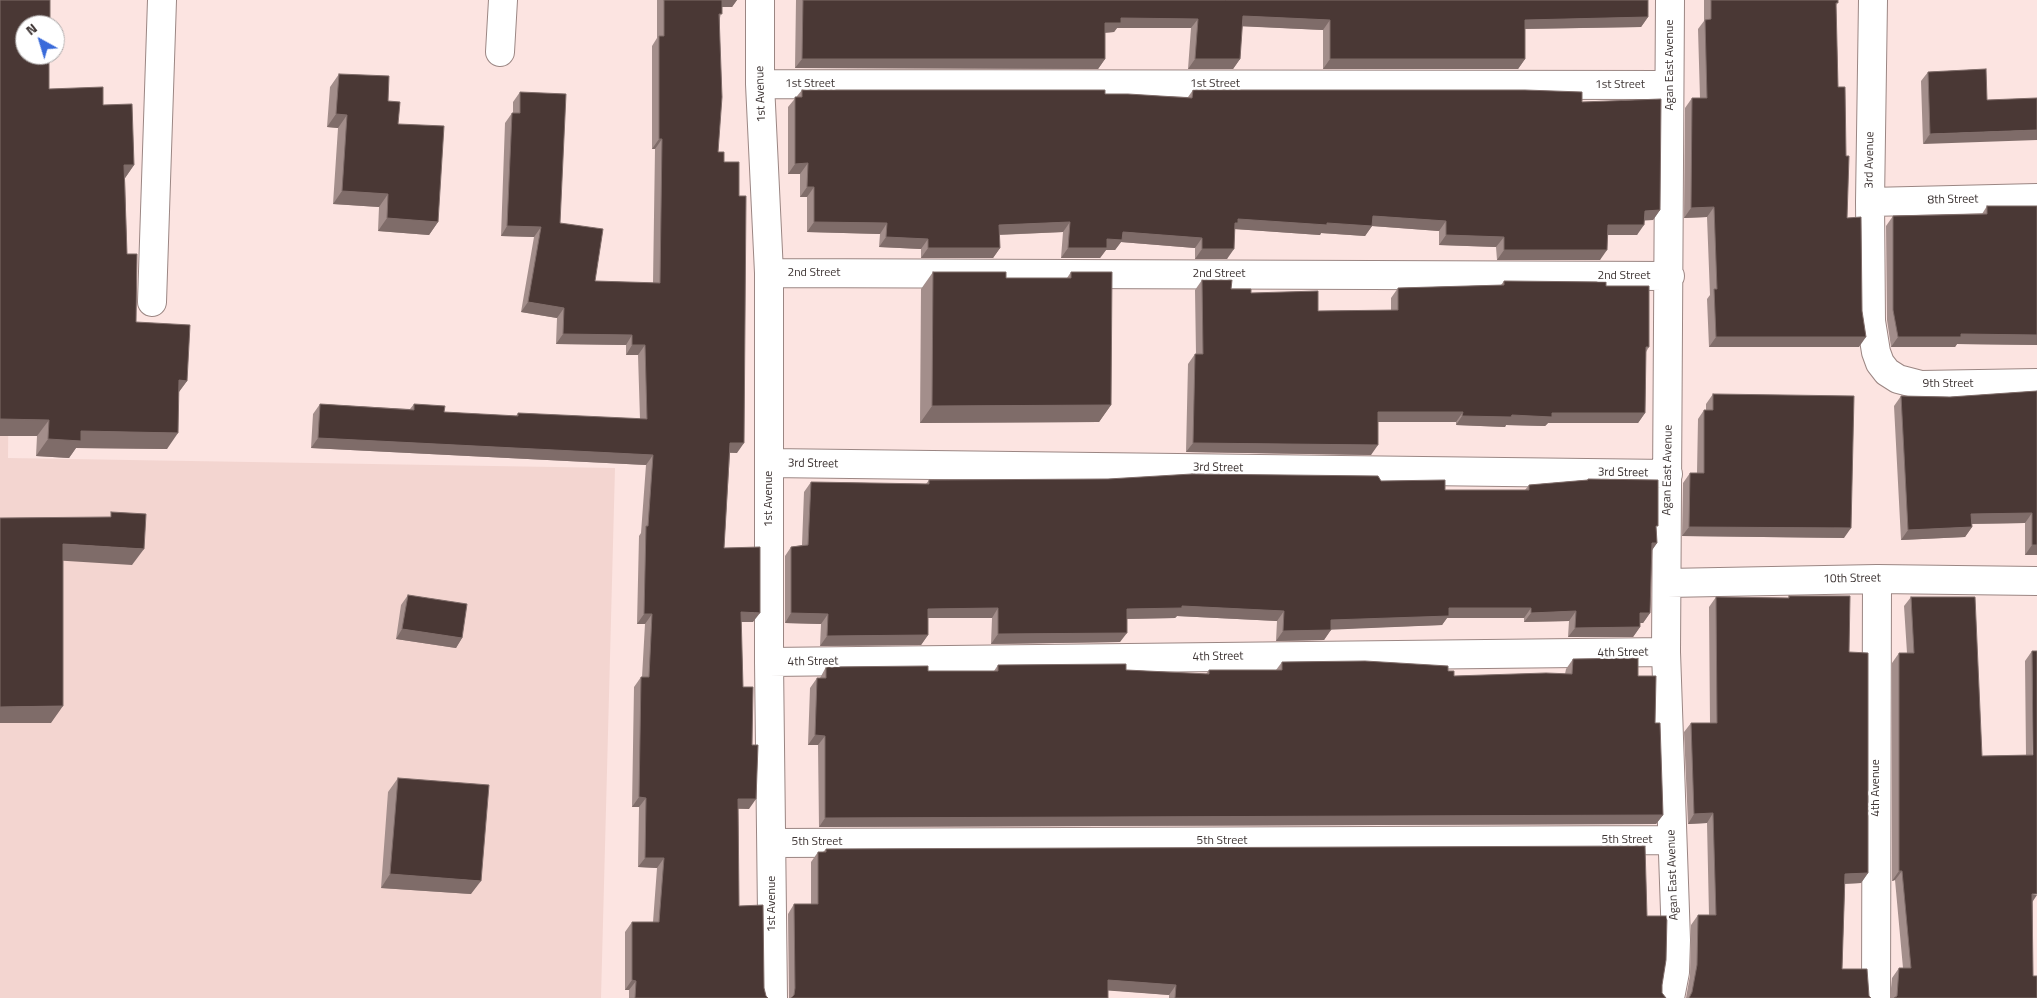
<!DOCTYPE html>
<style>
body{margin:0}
#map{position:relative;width:2037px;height:998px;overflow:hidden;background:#fce4e1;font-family:"Titillium Web",sans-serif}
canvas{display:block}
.north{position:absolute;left:15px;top:15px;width:50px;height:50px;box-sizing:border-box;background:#fff;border:1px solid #b1adad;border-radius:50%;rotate:321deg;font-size:14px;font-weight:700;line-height:20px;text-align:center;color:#3c3332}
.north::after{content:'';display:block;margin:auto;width:18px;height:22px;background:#396ada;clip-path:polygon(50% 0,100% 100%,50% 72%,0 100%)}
</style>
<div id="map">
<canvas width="2037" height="998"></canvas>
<div class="north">N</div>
</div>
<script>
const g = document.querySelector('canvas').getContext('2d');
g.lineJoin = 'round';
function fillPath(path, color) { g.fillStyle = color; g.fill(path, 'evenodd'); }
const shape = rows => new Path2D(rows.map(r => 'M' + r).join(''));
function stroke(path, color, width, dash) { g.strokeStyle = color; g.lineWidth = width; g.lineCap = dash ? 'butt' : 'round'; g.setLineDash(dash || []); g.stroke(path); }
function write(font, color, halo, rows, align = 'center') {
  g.font = font + ' "Titillium Web",sans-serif'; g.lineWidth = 5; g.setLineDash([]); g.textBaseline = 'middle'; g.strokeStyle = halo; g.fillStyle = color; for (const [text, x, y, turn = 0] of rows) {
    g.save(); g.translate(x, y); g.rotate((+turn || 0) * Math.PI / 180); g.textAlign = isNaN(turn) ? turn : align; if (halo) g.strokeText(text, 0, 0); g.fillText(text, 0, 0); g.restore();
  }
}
const built = shape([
 [0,0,12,0,8,458,615,468,601,998,0,998]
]);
const minor = shape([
 [760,0,760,84,769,273,769,662,773,998],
 [1873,0,1870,202,1871,321,1876,352,1880,363,1887,372,1898,379,1921,385,2037,383],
 [500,52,503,0],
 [760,84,1669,85],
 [1870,202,2037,198],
 [769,273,1670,276],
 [152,302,162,0],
 [769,463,1668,474],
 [1667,583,1877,579,2037,581],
 [769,662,1666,652],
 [772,843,1672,840],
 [1670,998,1675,972,1676,940,1666,652,1670,0],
 [1876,998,1877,579]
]);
const wall = shape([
 [0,0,49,89,103,105,134,165,125,178,127,254,136,322,187,381,179,392,167,449,76,448,69,458,36,456,37,436,0,436],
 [657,0,737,0,732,7,722,7,720,18,718,152,737,453,730,453,724,548,753,622,741,622,743,687,749,809,738,809,739,906,766,996,768,998,629,998,629,990,625,990,625,932,632,922,653,922,657,868,638,867,639,807,632,807,634,687,641,677,642,677,645,624,637,624,639,536,641,533,646,465,311,448,313,414,320,404,410,409,414,404,444,412,516,416,518,413,640,419,638,355,626,355,626,345,556,344,557,318,521,312,534,237,501,236,505,123,512,113,513,113,513,102,520,92,560,223,595,281,653,283,655,149,652,149,652,46,657,38],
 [796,0,1648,0,1648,17,1641,27,1525,29,1525,59,1518,69,1323,69,1323,30,1242,26,1240,59,1233,69,1188,69,1191,28,1117,28,1114,32,1105,33,1105,59,1098,69,795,68],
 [1704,0,1838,0,1836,6,1838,87,1847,218,1859,347,1709,347,1707,299,1710,295,1707,217,1684,218,1685,108,1692,98,1700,98,1698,29,1704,21],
 [1986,69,1923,144,1921,81,1928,72],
 [339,74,388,101,398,124,438,222,429,235,378,231,379,207,333,204,338,128,327,127,330,87],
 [802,90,1105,94,1188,97,1193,90,1582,102,1660,210,1653,220,1644,220,1637,235,1608,235,1600,260,1497,260,1496,247,1439,245,1439,231,1372,226,1365,236,1321,233,1320,235,1235,229,1227,259,1195,259,1195,248,1121,242,1115,250,1106,250,1100,258,1061,258,1063,232,999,235,1000,248,993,258,921,258,921,249,879,247,880,234,807,232,807,197,800,197,800,174,788,174,788,107],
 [1987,206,2037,206,2037,345,1957,344,1955,347,1891,347,1887,320,1886,226,1893,216,1982,214],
 [933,272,1006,278,1067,278,1071,272,1111,405,1099,422,920,423,921,289],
 [1202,280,1231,289,1251,293,1318,311,1391,310,1391,298,1398,288,1501,285,1504,281,1606,286,1649,347,1646,352,1645,413,1638,423,1548,423,1545,426,1506,425,1505,427,1456,425,1456,422,1378,422,1371,455,1186,452,1188,364,1195,354,1196,354,1195,290],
 [2037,391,2037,555,2025,555,2025,523,1971,524,1972,527,1965,537,1901,540,1894,406,1901,396,1950,397],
 [1713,394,1844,538,1682,536,1683,483,1690,473,1697,473,1698,419,1704,410,1706,410,1706,404],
 [1588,479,1656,528,1657,543,1652,550,1650,613,1643,623,1640,623,1640,627,1633,637,1568,637,1569,621,1524,622,1524,618,1447,618,1442,625,1331,629,1324,640,1276,641,1277,621,1177,616,1175,618,1127,619,1120,642,991,644,992,618,928,618,928,635,921,645,820,646,821,624,785,623,785,556,791,547,802,545,804,492,811,482,926,484,929,480,1381,481,1445,490,1525,490,1529,485,1587,480],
 [408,595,462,638,456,648,396,639,401,605],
 [1789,596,1849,652,1868,873,1861,883,1845,884,1842,969,1871,998,1686,998,1690,975,1691,925,1698,915,1709,915,1707,823,1688,824,1684,732,1691,723,1710,723,1709,607,1716,597,1788,598],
 [1911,597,1982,756,2026,755,2025,661,2032,651,2033,976,2037,998,1890,998,1892,978,1899,968,1903,968,1895,880,1892,881,1892,663,1899,653,1907,653,1904,606],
 [1573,659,1638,676,1655,723,1663,815,1656,824,819,827,818,745,808,745,810,688,817,678,820,678,826,667,928,671,994,671,998,665,1126,670,1206,674,1209,670,1276,670,1282,662,1448,671,1454,676,1565,674,1566,669],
 [398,778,471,894,381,888,388,792],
 [826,849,1647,916,1662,985,1662,993,1666,998,1169,998,1169,995,1108,990,1108,998,789,998,788,914,794,904,811,904,811,862,818,852,823,852]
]);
const shadedWall = shape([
 [720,0,737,0,732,7,715,7],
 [1243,16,1330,20,1323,30,1236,26],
 [1648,17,1641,27,1518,29,1525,20],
 [1121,18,1198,19,1191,28,1117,28,1114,32,1098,33,1105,23],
 [802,59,1105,59,1098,69,795,68],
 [1195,59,1240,59,1233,69,1188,69],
 [1330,59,1525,59,1518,69,1323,69],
 [336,114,347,115,338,128,327,127],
 [2037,130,2037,140,1923,144,1930,134],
 [659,139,662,139,655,149,652,149],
 [808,163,800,174,788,174,795,164],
 [124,165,134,165,123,181],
 [807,187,814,187,807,197,800,197],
 [342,191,388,194,379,207,333,204],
 [1714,207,1707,217,1684,218,1691,208],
 [1660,210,1653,220,1637,221,1645,211],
 [1373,216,1446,221,1439,231,1372,226,1365,236,1321,233,1320,235,1234,229,1228,233,1238,219,1327,223],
 [387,218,438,222,429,235,378,231],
 [814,222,887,223,880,234,807,232],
 [1070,222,1063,232,992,235,999,225],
 [1608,225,1644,225,1637,235,1601,235],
 [507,226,541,227,534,237,501,236],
 [1123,232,1202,238,1195,248,1121,242,1115,250,1106,250,1100,258,1061,258,1068,248,1107,239],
 [1446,235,1504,237,1496,247,1439,245],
 [886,237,928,239,921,249,879,247],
 [928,248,1000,248,993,258,921,258],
 [1202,249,1234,249,1227,259,1195,259],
 [1504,250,1607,250,1600,260,1497,260],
 [528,302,564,308,557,318,521,312],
 [563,334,632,335,626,345,556,344],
 [1961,334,2037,335,2037,345,1957,344,1955,347,1891,347,1898,337],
 [1716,337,1866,337,1859,347,1709,347],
 [632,345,645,345,638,355,626,355],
 [179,380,187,381,175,397],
 [1111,405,1099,422,920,423,932,406],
 [1378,412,1463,412,1456,422,1371,422],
 [1552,413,1645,413,1638,423,1548,423,1545,426,1506,425,1505,427,1456,425,1462,416],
 [0,419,49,420,37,436,0,436],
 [81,431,178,433,167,449,76,448,69,458,36,456,48,439],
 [318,438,653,455,646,465,311,448],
 [730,443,744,443,737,453,723,452],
 [1193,443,1378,445,1371,455,1186,452],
 [2032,513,2025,523,1964,524,1971,514],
 [1689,527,1851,528,1844,538,1682,536],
 [1972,527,1965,537,1901,540,1908,530],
 [1652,543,1657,543,1650,553],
 [63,544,144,549,132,565,51,560],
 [2032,545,2037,545,2037,555,2025,555],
 [1182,606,1284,611,1277,621,1177,616,1175,618,1121,619,1127,609],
 [998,608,992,618,921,618,928,609],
 [1449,608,1531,608,1524,618,1447,618,1442,625,1324,630,1331,620],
 [1576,611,1569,621,1524,622,1531,613],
 [741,612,760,613,753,622,734,622],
 [791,613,828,614,821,624,785,623],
 [1640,613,1650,613,1643,623,1633,623],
 [644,614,652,614,645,624,637,624],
 [1640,627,1633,637,1568,637,1575,628],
 [402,629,462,638,456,648,396,639],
 [1331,630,1324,640,1276,641,1283,631],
 [1127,633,1120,642,991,644,998,634],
 [928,635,921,645,820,646,827,636],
 [63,706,51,723,0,723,0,707],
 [815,735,825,736,818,745,808,745],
 [639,797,646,798,639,807,632,807],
 [738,799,756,799,749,809,731,808],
 [1713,813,1707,823,1688,824,1694,814],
 [1663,815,1656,824,819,827,825,818],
 [645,858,664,858,657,868,638,867],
 [1899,871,1902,871,1895,880,1892,881],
 [1868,873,1861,883,1838,884,1845,874],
 [390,874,481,881,471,894,381,888],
 [2032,894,2037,895,2031,904],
 [632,980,636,981,629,990,625,990],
 [1108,980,1176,985,1169,995,1101,990]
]);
const building = shape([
 [0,0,50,0,50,25,25,25,25,55,49,55,49,89,103,87,103,105,132,104,134,165,124,165,127,254,137,254,136,322,190,325,187,381,179,380,178,433,81,431,81,441,48,439,49,420,0,419,0,0],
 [664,0,722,0,722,14,719,14,722,97,718,152,724,152,724,162,739,162,739,196,746,196,744,443,730,443,724,548,760,547,760,613,741,612,743,687,753,687,752,745,758,745,756,799,738,799,739,906,763,905,764,988,766,996,768,998,635,998,636,981,632,980,632,922,659,922,664,858,645,858,646,798,639,797,641,677,649,677,652,614,644,614,646,526,648,526,653,455,318,438,320,404,414,410,414,404,445,406,444,412,518,416,518,413,647,419,645,345,632,345,632,335,563,334,564,308,528,302,541,227,507,226,512,113,520,113,520,92,566,94,560,223,603,229,595,281,660,283,662,139,659,139,659,36,664,36,664,0],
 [803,0,1648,0,1648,17,1525,20,1525,59,1330,59,1330,20,1243,16,1240,59,1195,59,1198,19,1121,18,1121,23,1105,23,1105,59,802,59,803,0],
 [1711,0,1838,0,1838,3,1836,3,1838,87,1845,87,1846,156,1849,156,1847,218,1861,217,1862,311,1866,337,1716,337,1714,289,1717,289,1714,207,1691,208,1692,98,1707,98,1705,20,1711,19,1711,0],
 [1986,69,1987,100,2037,98,2037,130,1930,134,1928,72,1986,69],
 [339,74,389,76,388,101,400,102,398,124,444,126,438,222,387,218,388,194,342,191,347,115,336,114,339,74],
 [802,90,1105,90,1105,94,1128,94,1192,98,1193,90,1525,90,1582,92,1582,102,1661,99,1660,210,1645,211,1644,225,1608,225,1607,250,1504,250,1504,237,1446,235,1446,221,1373,216,1372,226,1327,223,1327,225,1238,219,1238,223,1235,223,1234,249,1202,249,1202,238,1123,232,1122,240,1107,239,1107,248,1068,248,1070,222,999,225,1000,248,928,248,928,239,886,237,887,223,814,222,814,187,807,187,808,163,795,164,795,97,802,97,802,90],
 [1987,206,2037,206,2037,335,1961,334,1961,337,1898,337,1893,310,1893,216,1987,214,1987,206],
 [933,272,1006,272,1006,278,1071,278,1071,272,1112,272,1111,405,932,406,933,272],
 [1202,280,1232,280,1231,289,1251,289,1251,293,1318,291,1318,311,1398,310,1398,288,1504,285,1504,281,1606,282,1606,286,1649,286,1649,347,1646,347,1645,413,1552,413,1552,417,1512,415,1511,417,1462,416,1463,412,1378,412,1378,445,1193,443,1195,354,1203,354,1202,280],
 [2037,391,2037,545,2032,545,2032,513,1971,514,1972,527,1908,530,1901,396,1950,397,2037,391],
 [1713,394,1854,396,1851,528,1689,527,1690,473,1704,473,1704,410,1713,410,1713,394],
 [1192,474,1378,476,1381,481,1445,480,1445,490,1529,490,1529,485,1588,480,1588,479,1658,480,1658,526,1656,526,1657,543,1652,543,1650,613,1640,613,1640,627,1575,628,1576,611,1531,613,1531,608,1449,608,1449,616,1331,620,1331,630,1283,631,1284,611,1182,606,1182,608,1127,609,1127,633,998,634,998,608,928,609,928,635,827,636,828,614,791,613,791,547,808,545,811,482,929,484,929,480,1108,479,1192,474],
 [111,512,146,514,144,549,63,544,63,706,0,707,0,518,111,517,111,512],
 [408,595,467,604,462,638,402,629,408,595],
 [1789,596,1850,596,1849,652,1868,653,1868,873,1845,874,1842,969,1867,969,1869,996,1871,998,1689,998,1692,992,1697,965,1698,915,1716,915,1713,813,1694,814,1691,723,1717,723,1716,597,1789,598,1789,596],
 [1911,597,1975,597,1982,756,2033,755,2032,651,2037,651,2037,894,2032,894,2033,976,2037,976,2037,998,1894,998,1897,996,1899,968,1911,968,1902,871,1899,871,1899,653,1914,653,1911,597],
 [1638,658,1638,676,1656,676,1655,723,1660,723,1663,815,825,818,825,736,815,735,817,678,826,678,826,667,928,666,928,671,998,671,998,665,1126,664,1126,670,1209,674,1209,670,1282,670,1282,662,1365,661,1448,666,1448,671,1454,671,1454,676,1546,673,1572,674,1573,659,1638,658],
 [398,778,489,785,481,881,390,874,398,778],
 [1645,846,1647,916,1667,916,1666,960,1662,985,1662,993,1666,998,1175,998,1176,985,1108,980,1108,998,791,998,794,995,795,988,794,904,818,904,818,852,826,852,826,849,1645,846]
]);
const streetNames = [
 ["Agan East Avenue",1670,65,-90],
 ["1st Street",810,84],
 ["1st Street",1215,84],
 ["1st Street",1620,85],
 ["1st Avenue",761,94,-92],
 ["3rd Avenue",1870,160,-89],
 ["8th Street",1953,200,-1],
 ["2nd Street",814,273],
 ["2nd Street",1219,274],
 ["2nd Street",1624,276],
 ["9th Street",1948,384],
 ["3rd Street",813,464,1],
 ["3rd Street",1218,468,1],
 ["Agan East Avenue",1668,470,-89],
 ["3rd Street",1623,473,1],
 ["1st Avenue",769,499,-90],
 ["10th Street",1852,579,-1],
 ["4th Street",1623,653,-1],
 ["4th Street",1218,657,-1],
 ["4th Street",813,662,-1],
 ["4th Avenue",1876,788,-90],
 ["5th Street",1627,840],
 ["5th Street",1222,841],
 ["5th Street",817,842],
 ["Agan East Avenue",1673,875,-92],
 ["1st Avenue",772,904,-90]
];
fillPath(built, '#f3d5d0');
stroke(minor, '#9b8683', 30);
stroke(minor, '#fff', 28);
fillPath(wall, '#a38e8b');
fillPath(shadedWall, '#7f6c69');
fillPath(building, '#4a3835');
stroke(building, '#7f6c69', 1);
write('12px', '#3c3332', '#fff', streetNames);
</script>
